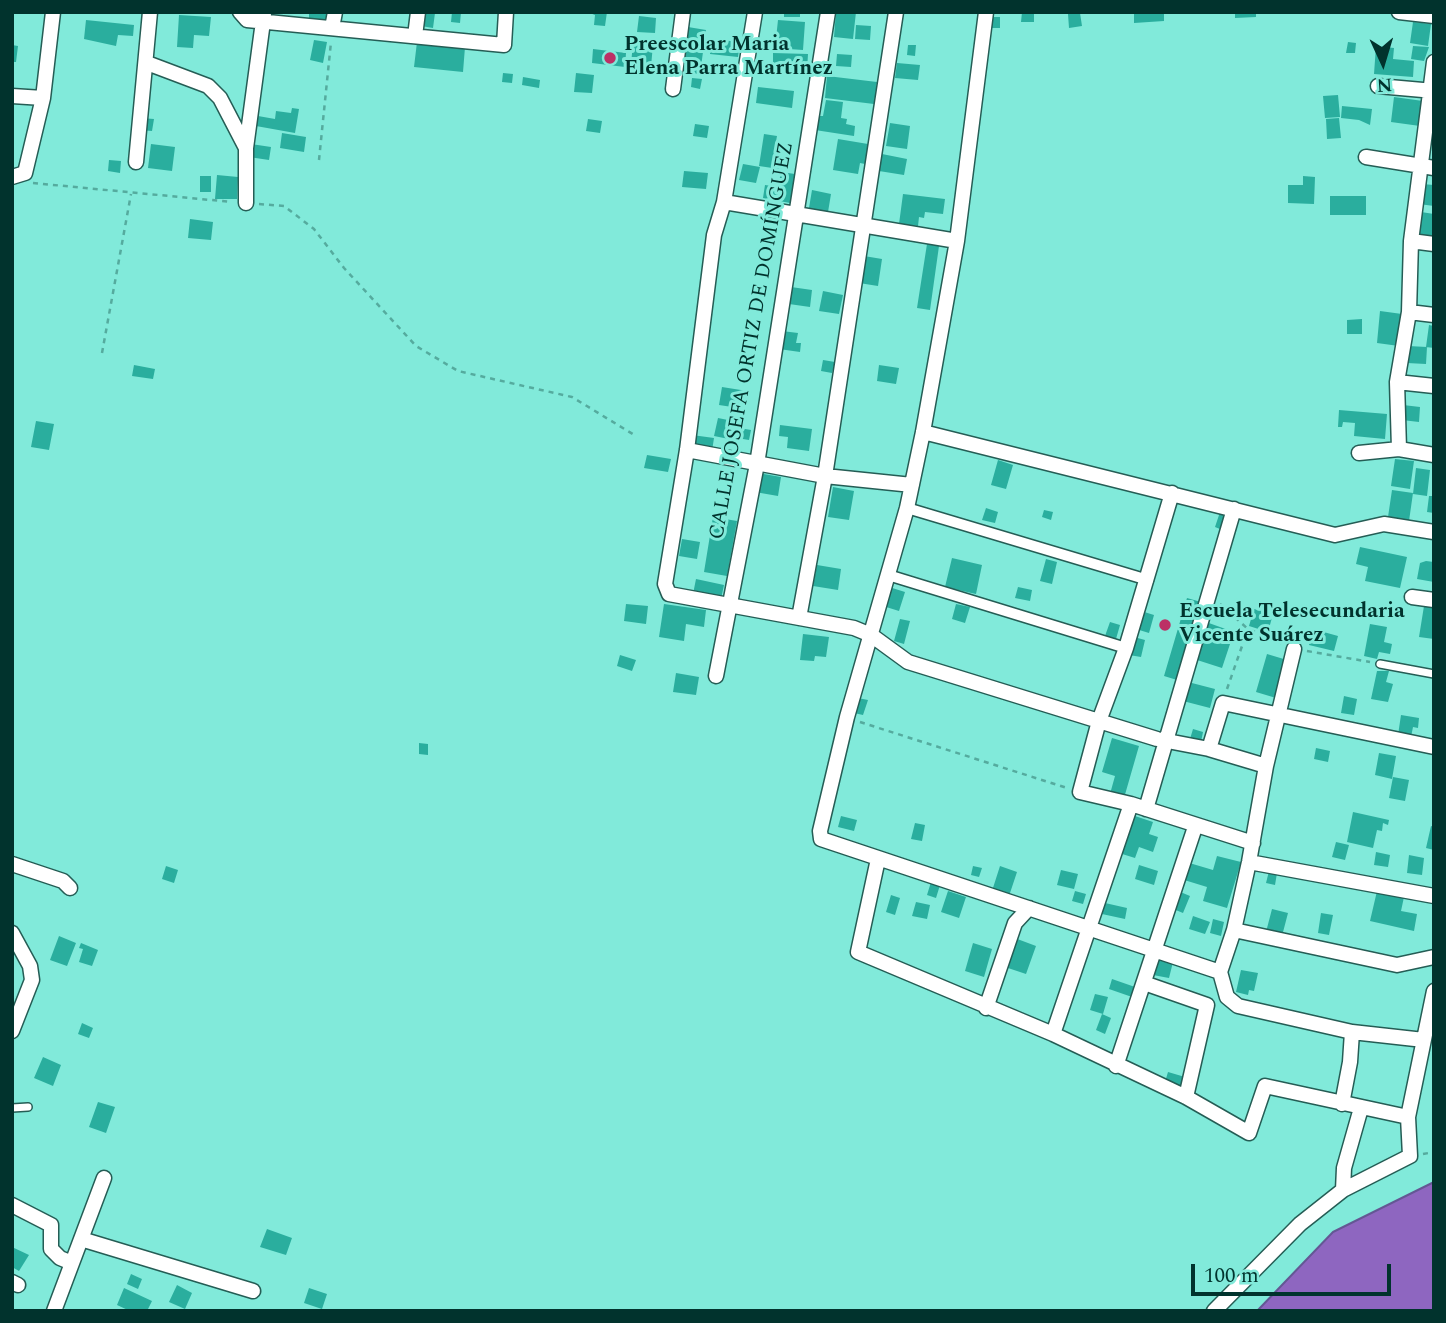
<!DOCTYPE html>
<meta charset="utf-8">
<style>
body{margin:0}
#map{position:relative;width:1446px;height:1323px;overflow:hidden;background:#81eada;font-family:Spectral,serif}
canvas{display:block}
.frame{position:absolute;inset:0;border:14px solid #01332d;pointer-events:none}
.north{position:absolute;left:1348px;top:28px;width:70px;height:70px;-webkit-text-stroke:5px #81eada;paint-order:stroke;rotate:176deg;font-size:19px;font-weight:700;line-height:28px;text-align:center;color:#01332d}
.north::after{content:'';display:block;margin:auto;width:24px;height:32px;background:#01332d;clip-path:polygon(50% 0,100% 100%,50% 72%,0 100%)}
.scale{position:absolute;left:1191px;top:1264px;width:200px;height:32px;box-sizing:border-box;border:4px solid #01332d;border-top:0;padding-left:9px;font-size:21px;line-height:24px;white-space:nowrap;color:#01332d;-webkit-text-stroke:5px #81eada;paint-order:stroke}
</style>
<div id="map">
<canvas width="1446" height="1323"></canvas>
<div class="frame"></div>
<div class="north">N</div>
<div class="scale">100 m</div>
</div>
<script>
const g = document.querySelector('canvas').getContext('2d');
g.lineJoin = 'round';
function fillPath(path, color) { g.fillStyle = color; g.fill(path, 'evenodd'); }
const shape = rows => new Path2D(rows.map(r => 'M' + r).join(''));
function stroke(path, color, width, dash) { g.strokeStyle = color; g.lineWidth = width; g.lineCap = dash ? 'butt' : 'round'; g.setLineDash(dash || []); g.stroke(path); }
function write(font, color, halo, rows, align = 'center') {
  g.font = font + ' Spectral,serif'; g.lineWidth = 6; g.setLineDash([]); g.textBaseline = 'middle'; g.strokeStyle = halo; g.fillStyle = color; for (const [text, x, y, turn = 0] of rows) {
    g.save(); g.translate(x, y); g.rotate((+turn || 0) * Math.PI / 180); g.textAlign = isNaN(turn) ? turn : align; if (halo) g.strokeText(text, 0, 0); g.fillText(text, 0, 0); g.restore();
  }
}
const water = shape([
 [1434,1182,1434,1311,1257,1311,1333,1232,1434,1182]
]);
const building = shape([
 [309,12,327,12,326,21,309,19],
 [422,12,435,13,433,28,421,26],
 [452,12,461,12,460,23,451,22],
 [587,12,607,12,605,26,594,25,595,15],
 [784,12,800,12,800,17,784,17],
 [836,12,856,12,853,39,834,37],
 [1022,12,1034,12,1034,22,1021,22],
 [1134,12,1164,12,1164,21,1134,23],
 [1235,12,1256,12,1256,17,1235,18],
 [1080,13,1082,26,1069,28,1068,14],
 [179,15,211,17,209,36,194,35,193,48,177,47],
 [639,16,656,18,655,33,637,32],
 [991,17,1000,17,1000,28,990,28],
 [86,20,134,25,133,36,118,35,116,46,84,39],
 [778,20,805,22,803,50,775,48],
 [1413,22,1431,24,1428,46,1410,43],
 [856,25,871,26,870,40,855,39],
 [688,27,706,30,700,74,682,72],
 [711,39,740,42,738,57,710,54],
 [314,40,327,42,323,63,310,60],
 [417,42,465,47,463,72,414,67],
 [633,42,653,44,651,67,631,65],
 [1348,42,1356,43,1355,53,1346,53],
 [12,45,18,46,16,62,12,62],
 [908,45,916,45,915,56,907,55],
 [1376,46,1394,48,1393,59,1414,61,1413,77,1374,74],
 [1413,46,1429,47,1424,61,1411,59],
 [593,49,626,53,625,67,592,63],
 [773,53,808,54,807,70,773,68],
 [837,54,852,55,851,67,836,66],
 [897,63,920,65,918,80,895,78],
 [503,73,513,74,512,83,502,82],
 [576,73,594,75,592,93,574,92],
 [827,76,877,82,874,104,825,98],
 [523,77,540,80,539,88,522,85],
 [692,78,702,79,700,89,691,87],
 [758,87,794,91,792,108,756,103],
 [1338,95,1340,117,1325,118,1323,96],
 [1394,97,1423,101,1420,126,1391,122],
 [826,100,843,102,841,118,847,119,846,124,855,126,854,136,815,130,817,116,823,116],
 [1342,106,1372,109,1370,125,1359,120,1341,118],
 [292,108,299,109,295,133,256,126,258,116,275,119,276,111,291,113],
 [141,118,154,119,152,131,140,130],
 [1339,118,1341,138,1327,139,1326,119],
 [588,119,602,121,600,133,586,131],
 [890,123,910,126,907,149,886,146],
 [695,124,709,126,707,138,693,136],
 [282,133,306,137,304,152,280,148],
 [764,134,777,136,774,152,781,153,779,169,759,166],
 [838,139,868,144,865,164,860,163,858,174,833,170],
 [151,144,175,147,172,171,148,168],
 [251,144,271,147,269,160,249,157],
 [882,154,907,159,904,175,879,171],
 [109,160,121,161,120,173,108,171],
 [743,164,760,167,756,183,739,180],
 [684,171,708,173,706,189,682,187],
 [781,172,795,174,790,203,763,198,765,185,778,187],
 [217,175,238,177,237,199,215,199],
 [200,176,211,176,211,192,200,192],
 [1303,176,1315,177,1314,204,1288,203,1288,185,1303,185],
 [1422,184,1434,185,1434,206,1419,204],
 [812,190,831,194,828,212,809,208],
 [903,194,945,199,943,214,925,212,924,218,919,217,918,226,899,224],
 [1330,196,1366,196,1366,215,1330,215],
 [1421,212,1434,214,1434,238,1417,235],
 [190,219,213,222,211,240,188,238],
 [927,244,939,246,930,310,917,308],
 [864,256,882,259,878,286,859,283],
 [791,287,812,290,810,307,789,304],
 [823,291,843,295,839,314,819,311],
 [1380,311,1402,314,1399,346,1377,343],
 [1362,319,1362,334,1347,334,1347,320],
 [1429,325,1434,326,1434,348,1426,347],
 [782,331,798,333,796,343,801,343,800,352,779,349],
 [1408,346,1427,347,1426,364,1407,363],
 [823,360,835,362,832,373,821,371],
 [134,365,155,369,153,379,132,376],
 [879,365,899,368,896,384,877,381],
 [722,387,747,391,739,408,719,405],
 [1403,405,1420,407,1419,422,1402,420],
 [1339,410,1387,414,1385,439,1354,436,1355,423,1343,422,1342,427,1338,427],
 [718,418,738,422,734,440,714,436],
 [36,421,54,424,49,450,31,447],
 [780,425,812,429,809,451,787,448,788,437,779,436],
 [739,428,751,430,749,440,737,438],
 [692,435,714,438,712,451,690,448],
 [647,455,671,459,668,472,644,468],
 [1395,459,1414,461,1410,489,1391,486],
 [998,460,1013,465,1006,489,991,485],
 [1416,468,1430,470,1427,496,1413,494],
 [758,473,781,477,778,496,755,492],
 [833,487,854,491,849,520,828,517],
 [1392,490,1413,493,1409,521,1388,517],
 [1429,496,1434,496,1434,513,1427,512],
 [986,508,998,512,995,523,982,520],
 [1221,509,1231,512,1225,531,1215,527],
 [1044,510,1053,512,1051,520,1042,517],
 [713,517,737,521,727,576,704,572],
 [682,539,700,542,697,559,679,556],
 [1360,547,1407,557,1400,588,1365,581,1368,567,1356,564],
 [952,558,982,565,976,594,945,587],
 [1046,559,1057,562,1052,584,1040,581],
 [1426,561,1434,562,1434,582,1417,579,1420,563],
 [817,565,841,569,838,590,813,586],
 [696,579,724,585,721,599,693,594],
 [889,587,905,592,899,611,883,606],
 [1018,587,1032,590,1030,601,1015,598],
 [1187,598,1201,602,1177,680,1164,676],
 [626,604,648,606,646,624,624,621],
 [664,604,706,610,704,627,686,624,684,641,659,637],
 [956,604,970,607,965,623,952,619],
 [1424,606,1434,608,1434,639,1419,637],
 [1254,609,1273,614,1268,632,1249,626],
 [1141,611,1154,615,1149,633,1136,629],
 [900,619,910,621,904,644,894,641],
 [1110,622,1120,625,1116,639,1105,636],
 [1206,622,1234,632,1222,668,1194,659],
 [1370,624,1387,627,1384,642,1392,644,1390,654,1379,652,1377,659,1364,656],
 [1320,631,1338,636,1334,651,1309,645,1311,636,1318,638],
 [803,634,829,637,826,657,815,656,814,661,800,660],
 [1134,637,1145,640,1141,657,1129,655],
 [1267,654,1287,660,1276,698,1256,692],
 [620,655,636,660,632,671,617,666],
 [1377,671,1389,671,1386,682,1393,684,1388,702,1371,699],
 [676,673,699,677,696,695,673,692],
 [1188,682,1215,689,1210,708,1183,701],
 [1344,696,1357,699,1354,715,1341,713],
 [858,698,868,700,863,715,854,713],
 [1401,715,1419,718,1418,728,1413,727,1411,737,1398,735],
 [1193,729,1203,732,1201,742,1190,739],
 [1112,738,1139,746,1124,798,1110,794,1115,776,1102,772],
 [419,743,428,744,428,755,419,754],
 [1316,748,1330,751,1328,762,1314,759],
 [1379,753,1396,756,1392,779,1375,775],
 [1393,777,1409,780,1405,801,1389,798],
 [1353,812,1389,820,1388,825,1383,823,1382,831,1377,830,1373,848,1347,842],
 [1132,815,1153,822,1149,834,1158,837,1153,852,1139,847,1135,858,1119,853],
 [841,816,857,820,854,831,838,827],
 [915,823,925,825,922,841,911,839],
 [1431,826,1434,827,1434,850,1426,848],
 [1336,842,1349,845,1345,860,1332,857],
 [1376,852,1390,855,1388,867,1374,865],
 [1409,855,1424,858,1422,875,1407,873],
 [1217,856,1241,862,1227,908,1203,901,1207,887,1181,879,1186,862,1213,870],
 [1139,865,1158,871,1154,885,1135,879],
 [166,866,178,870,174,883,162,879],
 [973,866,982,868,979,877,971,875],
 [1000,866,1017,872,1009,896,992,891],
 [1061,870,1078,874,1074,889,1057,885],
 [1269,871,1277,873,1275,885,1266,883],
 [931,882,940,885,936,898,927,895],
 [948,891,966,897,959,918,941,912],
 [1075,891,1086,894,1083,904,1072,901],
 [1178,891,1190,896,1183,913,1171,908],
 [1377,891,1404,897,1401,911,1417,914,1414,931,1370,921],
 [891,895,900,898,895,915,886,912],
 [916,902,930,905,927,919,912,916],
 [1105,903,1127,908,1125,919,1102,914],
 [1272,909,1288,913,1282,936,1266,932],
 [1321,913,1333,915,1329,935,1318,933],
 [1193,916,1210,922,1205,934,1189,929],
 [1213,919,1224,922,1221,936,1210,933],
 [59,936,76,943,67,966,50,960],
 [1012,937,1036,946,1026,974,1002,966],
 [81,943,98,950,92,966,79,962,83,949,79,948],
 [973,943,992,949,984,977,965,971],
 [1157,958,1173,962,1169,978,1153,975],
 [1241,970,1258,973,1254,991,1249,990,1248,995,1236,992],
 [1112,979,1135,987,1132,997,1109,989],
 [1095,994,1108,997,1103,1014,1090,1010],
 [1102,1014,1111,1018,1105,1034,1096,1030],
 [82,1023,93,1028,89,1038,78,1034],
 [43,1057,61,1065,53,1086,34,1078],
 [1168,1072,1185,1077,1182,1087,1165,1082],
 [98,1102,115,1107,106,1133,89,1127],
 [267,1229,292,1238,286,1255,260,1247],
 [12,1247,29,1255,19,1271,12,1267],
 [131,1274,142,1279,138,1289,127,1284],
 [177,1285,192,1293,185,1309,169,1302],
 [124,1288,152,1301,147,1311,130,1311,117,1305],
 [309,1288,327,1294,322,1309,304,1303]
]);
const path = shape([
 [319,160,331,42],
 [33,183,232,202],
 [259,204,284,206,314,229,344,268,416,346,458,371,572,397,636,436],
 [102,353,131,194],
 [1220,604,1248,629,1281,643],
 [1307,651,1370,662],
 [1227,689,1248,629],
 [860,722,1067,788],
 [1423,1154,1434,1152]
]);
const service = shape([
 [1380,664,1434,674],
 [12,1108,28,1107]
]);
const pedestrian = shape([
 [907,508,1148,580],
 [888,575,1126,648]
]);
const minor = shape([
 [240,12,247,20,504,45,506,12],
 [755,12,724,202,714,235,687,450,665,584,669,594,854,628,871,635,908,662,1157,739,1209,749,1266,766],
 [986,12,957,241,923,432,907,508,847,717,820,831,821,839,1220,972],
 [1399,12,1434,16],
 [332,28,335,12],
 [415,36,418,12],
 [147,63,208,86,220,98,246,148],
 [1378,86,1434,91],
 [673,89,683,12],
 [12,96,43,98],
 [1366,157,1434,168],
 [136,162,150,12],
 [12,177,25,173,43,98,53,12],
 [724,202,957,241],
 [246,203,246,148,264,14],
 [1411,241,1434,244],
 [1409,312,1434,315],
 [1397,382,1434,386],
 [923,432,1335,535,1384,524,1434,532],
 [1399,449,1397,382,1409,312,1411,241,1434,62],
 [687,450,825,476,912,485],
 [1359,453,1399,449,1434,455],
 [1172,493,1126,648,1099,721,1080,792,1131,804,1253,843],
 [1412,597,1434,600],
 [799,618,825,476,896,12],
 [1294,649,1266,766,1249,862,1234,930,1220,972,1227,997,1238,1006,1352,1032],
 [716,676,757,464,828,12],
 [1209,749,1223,703,1434,747],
 [1146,809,1234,509],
 [878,859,858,952,1053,1034,1186,1097,1249,1133,1265,1086,1408,1117],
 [1249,862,1434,896],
 [12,864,63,881,70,888],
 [1234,930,1397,965,1434,957],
 [12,933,30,966,32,980,12,1031],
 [1144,983,1207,1005,1186,1097],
 [986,1008,1015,923,1029,908],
 [1053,1034,1131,804],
 [1116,1066,1195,827],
 [1342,1104,1350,1062,1352,1032,1424,1040],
 [1343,1190,1344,1168,1361,1108],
 [12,1205,51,1225,51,1249,60,1258,72,1263],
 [81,1239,253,1291],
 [12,1282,18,1285],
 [54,1311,104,1178],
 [1214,1311,1300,1224,1343,1190,1410,1156,1408,1117,1434,991]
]);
const markers = [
 [610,58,7,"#bc3065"],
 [1165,625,7,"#bc3065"]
];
const poiNames = [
 ["Preescolar Maria",624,46],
 ["Elena Parra Martínez",624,70],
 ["Escuela Telesecundaria",1179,613],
 ["Vicente Suárez",1179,637]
];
const streetNames = [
 ["CALLE JOSEFA ORTIZ DE DOMÍNGUEZ",753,341,-80]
];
fillPath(water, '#8e66c0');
stroke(water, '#645794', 2);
fillPath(building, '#2aae9e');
stroke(service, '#255d55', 10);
stroke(pedestrian, '#255d55', 13);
stroke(minor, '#255d55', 17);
stroke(path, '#55ab9e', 2.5, [5, 5]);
stroke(service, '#fff', 7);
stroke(pedestrian, '#fff', 10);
stroke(minor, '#fff', 14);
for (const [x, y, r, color] of markers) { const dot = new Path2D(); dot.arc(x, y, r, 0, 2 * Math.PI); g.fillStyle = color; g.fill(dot); stroke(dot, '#81eada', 2.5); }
write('bold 21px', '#01332d', '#81eada', poiNames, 'left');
write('21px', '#01332d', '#81eada', streetNames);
</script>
